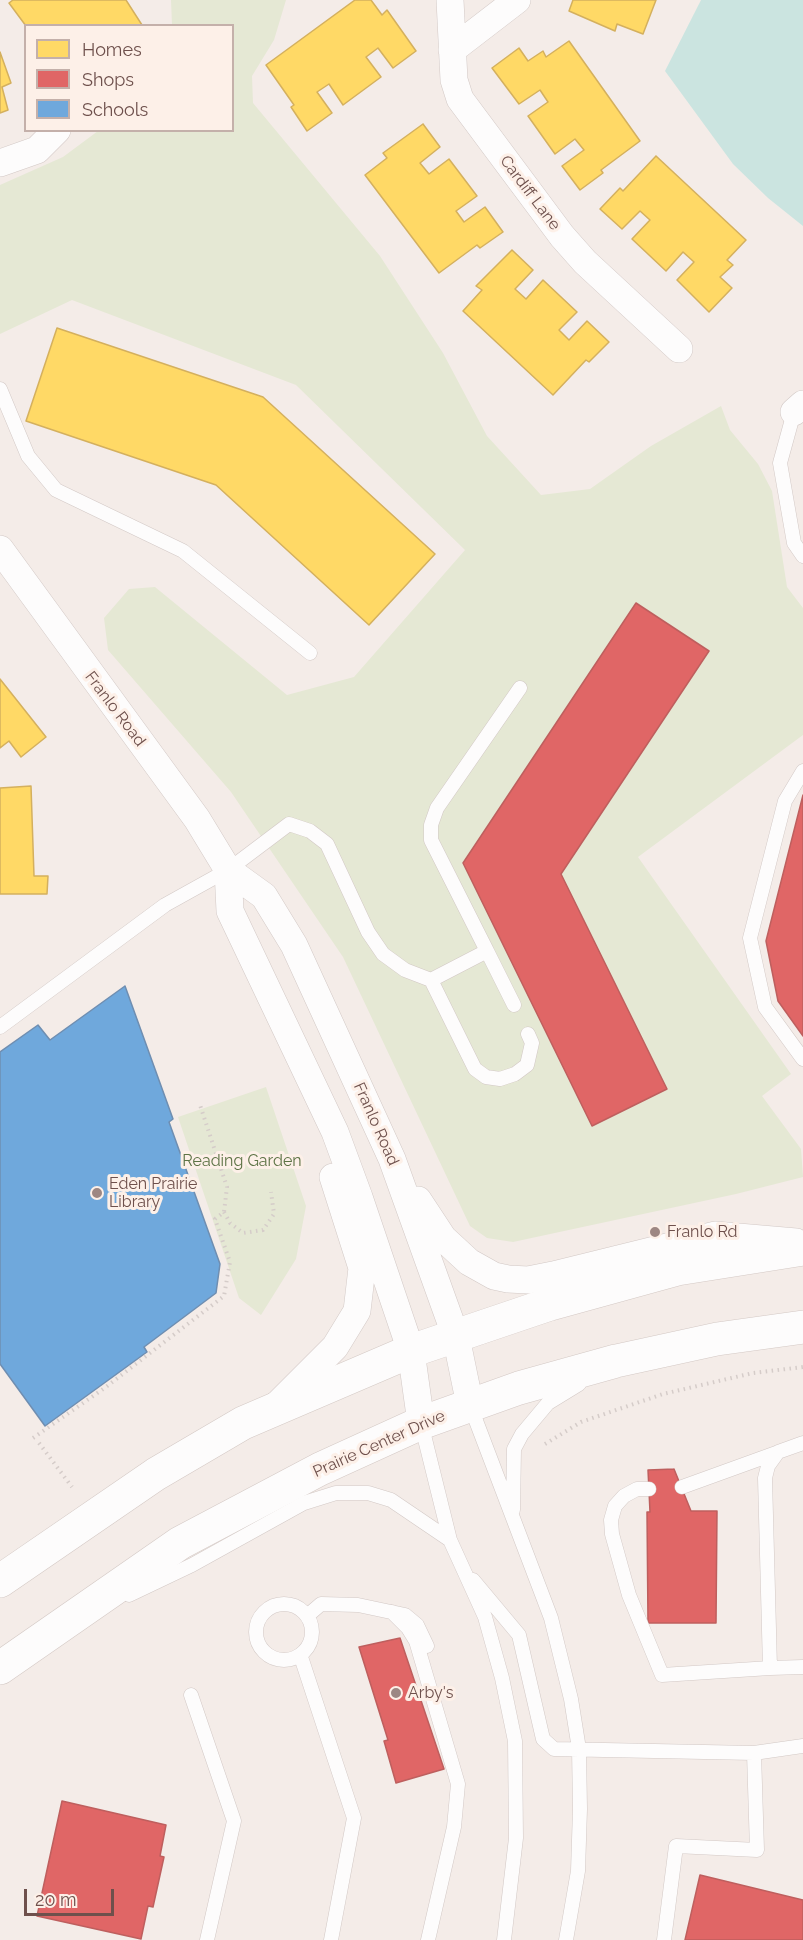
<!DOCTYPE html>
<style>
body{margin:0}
#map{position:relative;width:803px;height:1940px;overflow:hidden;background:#f4ece8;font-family:Raleway,sans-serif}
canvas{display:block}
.legend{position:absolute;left:24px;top:24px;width:210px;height:108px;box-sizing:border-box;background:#fdf0e8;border:2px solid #c4b0aa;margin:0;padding:8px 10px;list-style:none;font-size:18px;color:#6e504c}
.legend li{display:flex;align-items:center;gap:12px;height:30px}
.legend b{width:30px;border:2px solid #c4b0aa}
.scale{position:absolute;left:24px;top:1889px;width:90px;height:27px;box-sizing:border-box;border:3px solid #6e504c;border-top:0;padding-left:8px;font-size:18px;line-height:21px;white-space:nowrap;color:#6e504c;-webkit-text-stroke:4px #fdf0e8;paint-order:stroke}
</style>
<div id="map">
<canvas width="803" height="1940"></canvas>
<ul class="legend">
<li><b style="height:16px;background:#ffd966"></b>Homes</li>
<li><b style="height:16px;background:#e06666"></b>Shops</li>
<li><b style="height:16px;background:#6fa8dc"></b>Schools</li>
</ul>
<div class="scale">20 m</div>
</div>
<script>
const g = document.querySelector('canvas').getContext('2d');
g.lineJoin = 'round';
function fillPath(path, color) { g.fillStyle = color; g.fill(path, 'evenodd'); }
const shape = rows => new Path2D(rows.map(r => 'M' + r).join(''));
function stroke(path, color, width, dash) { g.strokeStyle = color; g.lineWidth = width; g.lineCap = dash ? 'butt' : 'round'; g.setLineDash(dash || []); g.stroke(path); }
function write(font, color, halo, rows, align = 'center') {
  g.font = font + ' Raleway,sans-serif'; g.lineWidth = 6; g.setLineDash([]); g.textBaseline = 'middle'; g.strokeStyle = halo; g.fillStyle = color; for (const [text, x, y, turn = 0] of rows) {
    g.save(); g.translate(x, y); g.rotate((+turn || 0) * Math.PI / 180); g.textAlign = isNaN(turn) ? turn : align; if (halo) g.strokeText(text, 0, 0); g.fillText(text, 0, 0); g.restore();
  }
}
const green = shape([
 [171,0,286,0,274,40,252,76,253,103,380,256,443,353,487,436,541,495,590,489,651,446,721,406,730,430,758,464,772,491,787,587,803,608,803,735,638,857,791,1074,762,1096,801,1149,803,1177,736,1194,513,1242,487,1238,470,1226,343,957,231,792,108,650,104,618,129,589,155,587,287,695,354,677,465,550,296,385,72,300,0,334,0,185,63,157,98,131,232,130,232,26,172,25],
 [266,1087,306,1206,296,1259,261,1315,239,1298,178,1117]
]);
const water = shape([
 [701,0,803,0,803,226,768,198,733,164,665,71]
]);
const homes = shape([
 [13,0,126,0,142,25,26,26,9,3,13,0],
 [355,0,371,0,382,15,387,10,416,51,393,68,378,48,366,57,381,77,343,105,329,84,317,92,332,113,307,131,291,107,294,105,266,65,355,0],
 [573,0,656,0,643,34,617,24,615,31,569,11,573,0],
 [569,41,640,141,601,170,603,173,580,190,562,166,584,150,575,139,555,154,528,116,548,102,540,90,519,104,492,68,519,48,528,61,543,51,546,57,569,41],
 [0,52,11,83,2,87,8,110,0,113,0,52],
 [423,124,440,147,420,163,429,174,449,159,477,196,456,211,464,222,485,207,503,232,480,248,477,245,439,273,365,175,387,158,383,153,423,124],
 [656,156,746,240,727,260,733,265,720,277,732,288,709,312,677,280,694,262,683,252,666,271,632,239,650,220,640,211,622,229,600,209,620,188,623,191,656,156],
 [512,250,533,270,515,289,526,299,543,280,577,312,559,330,569,340,587,321,609,342,589,362,586,360,553,395,463,311,482,290,476,286,512,250],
 [57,328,263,397,435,554,369,625,216,485,26,421,57,328],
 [0,679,46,737,21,757,9,741,0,748,0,679],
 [31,786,34,876,48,876,47,894,0,894,0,788,31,786]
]);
const shops = shape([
 [636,603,709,651,561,874,667,1089,592,1126,463,863,636,603],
 [803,795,803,1036,778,1001,766,941,803,795],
 [674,1469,691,1511,717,1511,716,1623,648,1623,647,1512,650,1512,648,1470,674,1469],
 [400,1638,444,1769,396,1783,384,1741,388,1740,359,1647,400,1638],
 [62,1801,166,1825,160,1856,164,1857,153,1907,148,1906,141,1939,37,1916,62,1801],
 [700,1875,803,1900,803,1940,685,1940,700,1875]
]);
const schools = shape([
 [125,986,173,1119,169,1122,220,1264,216,1293,144,1347,147,1352,45,1426,0,1364,0,1052,38,1025,50,1040,125,986]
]);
const path = shape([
 [224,1212,230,1223,243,1233,263,1230,274,1214,271,1192],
 [33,1438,106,1387,224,1296,230,1262,215,1219,224,1212,227,1187,200,1105],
 [39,1443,72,1487],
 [545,1444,581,1422,663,1394,753,1373,803,1367]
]);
const service = shape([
 [0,389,28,456,56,490,183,551,310,653],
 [794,412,780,463,794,543,803,556],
 [803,771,785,801,750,938,765,1007,803,1059],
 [487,951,514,1005],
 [431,980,475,1069,486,1077,500,1079,515,1074,527,1065,532,1043,528,1034],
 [0,1027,165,905,228,870,289,824,310,831,327,844,368,932,383,954,405,970,431,980,487,951,431,840,431,825,437,808,520,688],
 [470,1405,551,1618,571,1699,579,1749,580,1809,578,1871,566,1940],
 [421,1423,450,1540,485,1617,502,1678,515,1741,516,1838,504,1940],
 [803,1443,778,1452,768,1466,765,1478,770,1668,803,1667],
 [682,1487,776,1453],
 [649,1489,637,1489,624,1496,615,1506,611,1520,612,1534,629,1595,662,1675,770,1668],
 [513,1510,514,1449,522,1434,548,1403,579,1384],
 [473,1580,519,1635,543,1739,554,1749,754,1753,803,1746],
 [129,1595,192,1565,304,1503,336,1493,368,1493,391,1500,450,1540],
 '256 1632a28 28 0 1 1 56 0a28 28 0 1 1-56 0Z',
 [392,1612,408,1628,416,1641,458,1784,454,1827,428,1940],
 [307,1616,321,1604,358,1605,405,1615,417,1625,427,1646],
 [301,1657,354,1818,331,1940],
 [191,1695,234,1821,207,1940],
 [664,1940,676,1846,757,1850,754,1753]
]);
const minor = shape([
 [450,0,454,80,460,99,562,236,585,262,679,349],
 [452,50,517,0],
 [0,163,37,150,57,130],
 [794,412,803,404],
 [0,549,197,819,228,870,264,896,294,945,392,1159,456,1337,470,1405],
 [228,870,230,911,335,1132,359,1197,411,1351,421,1423],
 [418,1200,443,1238,469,1262,494,1276,508,1279,528,1280,553,1275,715,1235,796,1242],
 [278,1404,335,1347,357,1311,362,1268,333,1177]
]);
const secondary = shape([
 [0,1581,156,1474,243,1423,411,1351,550,1304,677,1269,803,1249],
 [0,1668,180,1543,320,1469,421,1423,519,1388,616,1361,717,1339,803,1327]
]);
const markers = [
 [97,1193,6,"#9d8783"],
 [655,1232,6,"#9d8783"],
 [396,1693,6,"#9d8783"]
];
const streetNames = [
 ["Cardiff Lane",530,193,53],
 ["Franlo Road",115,709,53],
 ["Franlo Road",376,1124,66],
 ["Prairie Center Drive",379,1444,-24]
];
const parkNames = [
 ["Reading Garden",242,1161]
];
const poiNames = [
 ["Eden Prairie",109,1184],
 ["Library",109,1202],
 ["Franlo Rd",667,1232],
 ["Arby's",408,1693]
];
fillPath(green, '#e5e8d4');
fillPath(water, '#cbe4e0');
fillPath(homes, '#ffd966');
stroke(homes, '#d4b05e', 1.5);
fillPath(shops, '#e06666');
stroke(shops, '#be5f5e', 1.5);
fillPath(schools, '#6fa8dc');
stroke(schools, '#6f8eb1', 1.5);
stroke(service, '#d2c8c5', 15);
stroke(minor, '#d2c8c5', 28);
stroke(secondary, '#d3c8c4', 34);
stroke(path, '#d5ccc9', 4, [1.5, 4.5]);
stroke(service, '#fdfcfc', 14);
stroke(minor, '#fdfcfc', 27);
stroke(secondary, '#fdfcfc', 33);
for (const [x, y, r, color] of markers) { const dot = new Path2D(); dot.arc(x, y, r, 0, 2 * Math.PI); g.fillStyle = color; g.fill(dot); stroke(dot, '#fdf0e8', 2); }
write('16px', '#6e504c', '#fdf0e8', streetNames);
write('16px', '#5d7345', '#fdf0e8', parkNames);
write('16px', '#6e504c', '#fdf0e8', poiNames, 'left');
</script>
